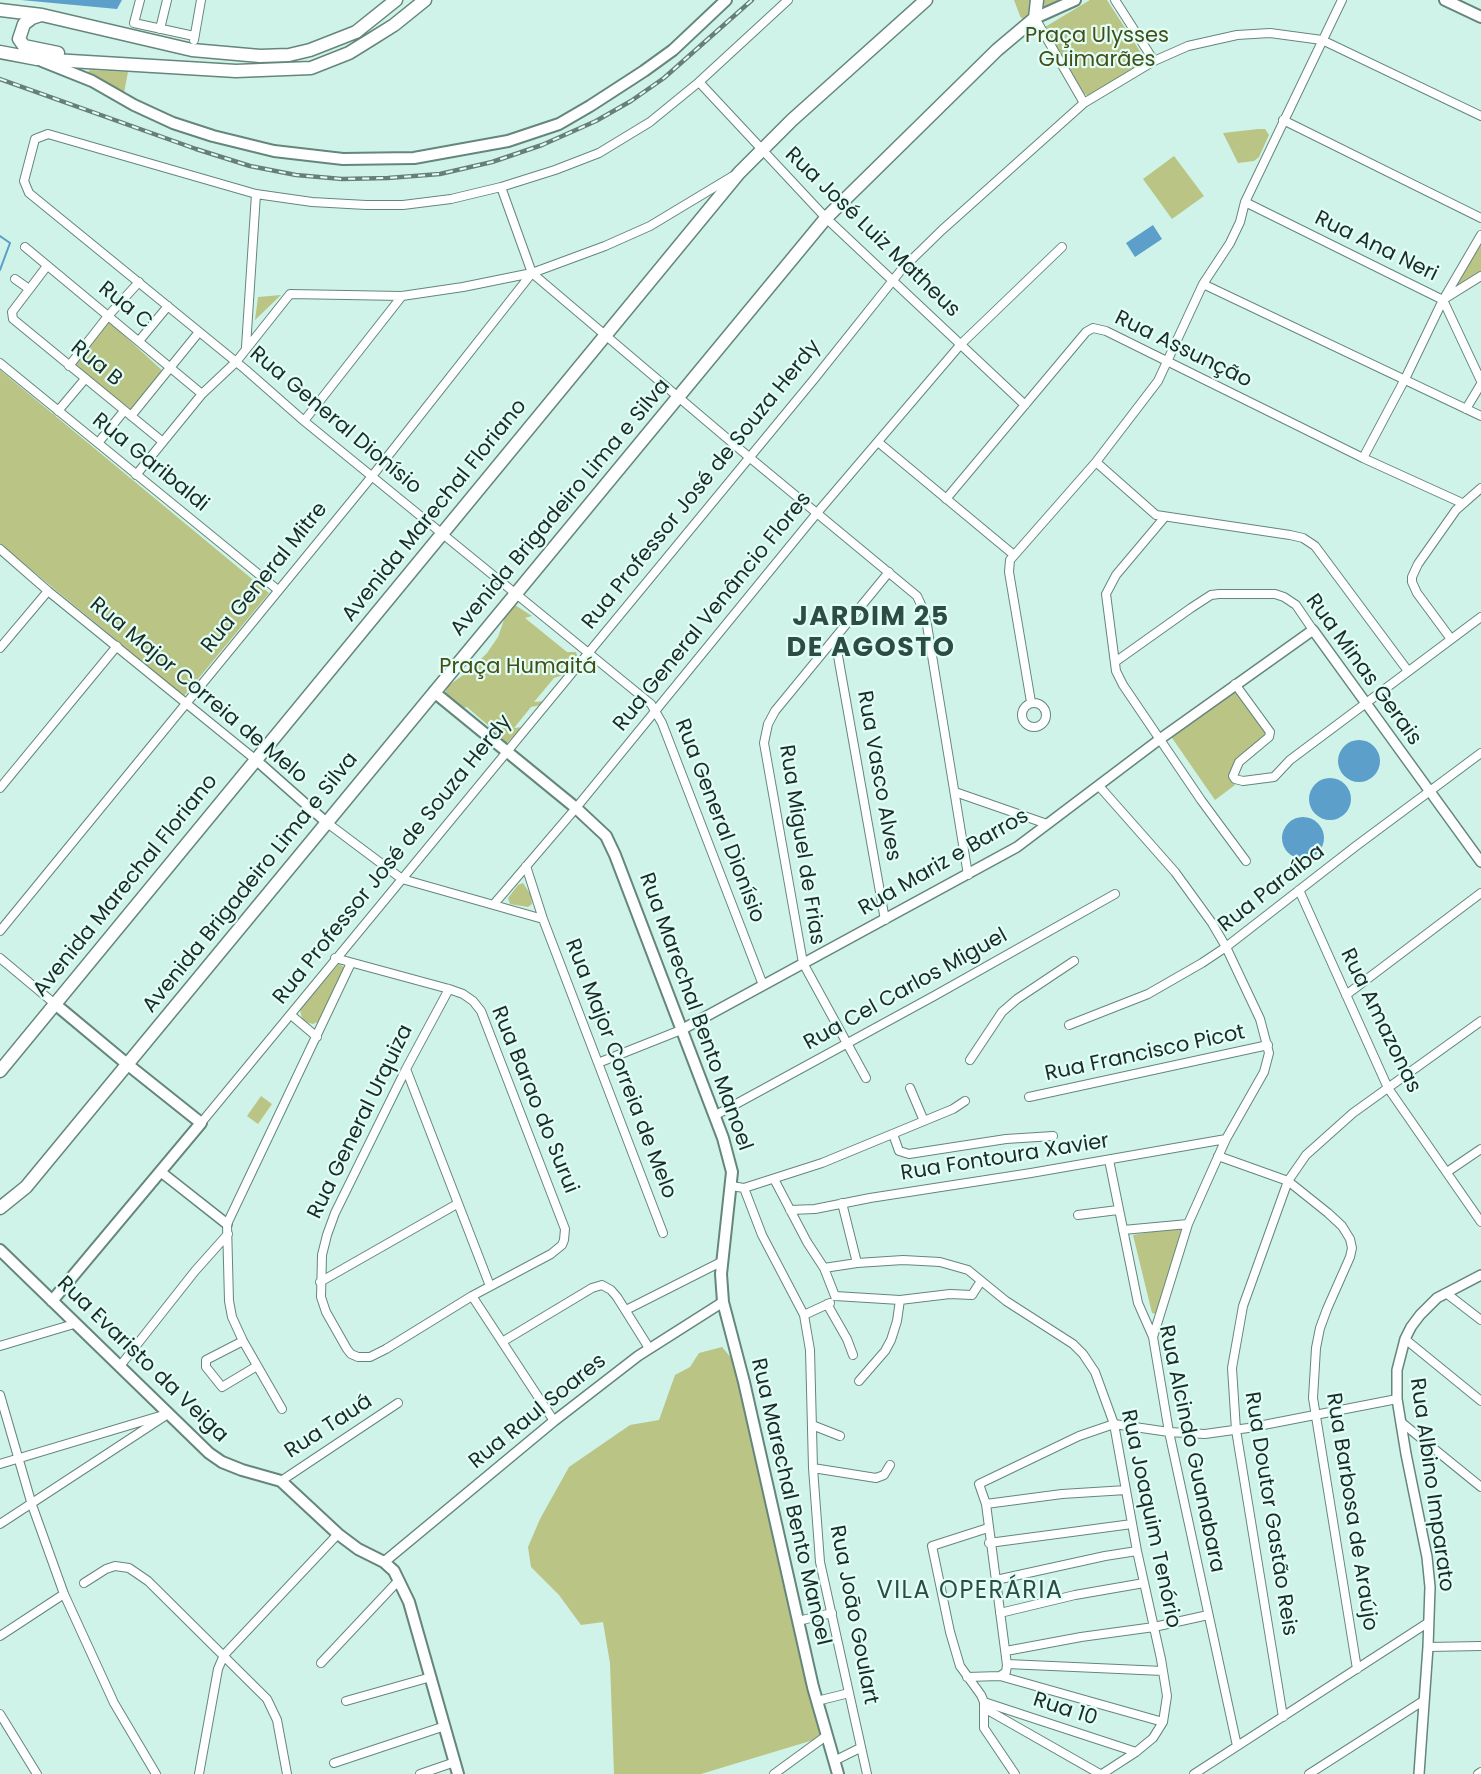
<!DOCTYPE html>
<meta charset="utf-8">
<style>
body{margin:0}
canvas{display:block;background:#cff3e9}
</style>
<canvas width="1481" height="1774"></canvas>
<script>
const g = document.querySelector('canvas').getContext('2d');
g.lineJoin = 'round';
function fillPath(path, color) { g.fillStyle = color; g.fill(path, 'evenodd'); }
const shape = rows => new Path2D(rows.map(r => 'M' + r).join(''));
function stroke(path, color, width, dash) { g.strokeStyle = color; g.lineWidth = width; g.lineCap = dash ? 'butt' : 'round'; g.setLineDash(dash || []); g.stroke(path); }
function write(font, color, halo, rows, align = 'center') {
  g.font = font + ' Poppins,sans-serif'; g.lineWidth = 4.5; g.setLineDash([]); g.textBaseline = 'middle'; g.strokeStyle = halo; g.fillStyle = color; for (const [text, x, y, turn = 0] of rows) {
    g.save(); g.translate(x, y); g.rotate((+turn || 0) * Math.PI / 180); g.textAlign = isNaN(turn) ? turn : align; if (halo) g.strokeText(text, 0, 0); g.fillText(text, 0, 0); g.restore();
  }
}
const green = shape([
 [1014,0,1079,0,1031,29,1020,16],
 [1090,0,1107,0,1145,59,1144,62,1090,97,1081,92,1045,27],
 [90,70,128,72,124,93,91,76,88,72],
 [1258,129,1265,129,1269,135,1259,157,1254,161,1238,163,1223,133],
 [1174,156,1204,196,1172,219,1143,179],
 [1481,239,1481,277,1446,302],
 [281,295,255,320,258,297],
 [108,321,164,372,132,410,74,366],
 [0,370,269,593,184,696,0,544],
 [515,605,532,616,525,618,567,652,576,652,578,658,576,661,567,662,557,674,566,674,554,678,534,702,544,701,541,705,531,707,514,728,522,727,505,745,491,735,497,733,467,707,459,709,444,695,448,686,470,670,487,653,498,637,505,617],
 [1234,689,1268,733,1244,753,1234,764,1230,772,1235,785,1215,800,1170,735],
 [523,883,531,895,532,904,528,907,510,904,508,898,518,885],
 [339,964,345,968,320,1021,313,1024,305,1022,302,1019,300,1009],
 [261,1096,272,1104,258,1124,247,1116],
 [1185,1226,1158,1309,1156,1314,1152,1313,1133,1235],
 [722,1347,733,1360,776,1535,820,1738,701,1774,614,1774,610,1663,603,1622,581,1625,559,1595,531,1567,528,1547,540,1519,569,1467,630,1425,659,1420,675,1375,690,1367,699,1353]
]);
const water = shape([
 [21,0,122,0,117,9],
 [1153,225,1162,239,1135,257,1126,243],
 '1338 761a21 21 0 1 1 42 0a21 21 0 1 1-42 0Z',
 '1309 799a21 21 0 1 1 42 0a21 21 0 1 1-42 0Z',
 '1282 838a21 21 0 1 1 42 0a21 21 0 1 1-42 0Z'
]);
const stream = shape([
 [0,236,10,243,0,270]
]);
const minor = shape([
 [140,0,134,23,194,36],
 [1115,0,1154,61],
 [1035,18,1084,103],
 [160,29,167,0],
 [194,40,201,0],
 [699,82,826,218,1025,405],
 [1283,120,1481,218],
 [501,187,532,273,749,457,917,596,923,609,927,625,968,875],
 [1245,202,1443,300,1481,381],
 [25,247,202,394],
 [47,266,12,312,13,319,163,442],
 [15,279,29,289],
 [1203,284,1481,416],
 [1444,299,1481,276],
 [139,341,168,306],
 [246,347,256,194],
 [0,363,278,590],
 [69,366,108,316,139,282],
 [1466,409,1481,384],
 [58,411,85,379],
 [131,416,199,332],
 [304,421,402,296],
 [878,442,1014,555],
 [98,443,124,411],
 [1363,458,1405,379,1443,300,1481,235],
 [1096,462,1156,515,1290,535,1303,538,1315,546,1408,671],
 [136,475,202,394,236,362,290,294,402,296,463,287,532,273,605,246,650,226,733,176],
 [946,499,1086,332,1093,328,1106,331,1363,458,1462,503],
 [1164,518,1116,575,1106,594,1116,671,1123,685,1201,800,1246,861],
 [0,549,48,591,256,760],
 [835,639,885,920],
 [1451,639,1417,593,1412,582,1412,577,1418,564,1456,510,1481,488],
 [0,648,48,591],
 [1115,662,1191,608,1211,595,1219,594,1275,594,1284,597,1296,605,1313,630],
 [1235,684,1270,732,1269,737,1239,762,1233,776,1235,779,1243,781,1274,777,1290,760,1481,617],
 [1031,702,1009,572,1010,560,1096,462,1158,381,1203,284,1230,243,1240,222,1245,202,1342,0],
 '1022 715a12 12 0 1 1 24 0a12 12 0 1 1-24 0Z',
 [1099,786,1175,872,1212,923,1226,947,1260,1019,1269,1053,1264,1072,1226,1139,1188,1224,1153,1337],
 [0,788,117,646],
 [955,792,1047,824],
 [326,822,402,879,543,919],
 [526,866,543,919,663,1233],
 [1299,890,1388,1088,1481,1222],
 [494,904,576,808,817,513,961,344,1062,247],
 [0,931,373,475,532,273],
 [0,958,55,1004],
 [335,958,449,989,463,994,473,1001,481,1011,486,1024,565,1229,564,1240,562,1245,551,1254,472,1296,386,1349,370,1357,358,1357,351,1354,347,1349,326,1312,321,1297,322,1255,327,1235,335,1213,406,1069,449,989],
 [763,985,662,723,651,704,304,421,246,370,29,193,24,181,35,139,48,134,256,194,312,202,366,205,403,205,451,199,501,187,555,170,599,153,650,122,699,82,788,0],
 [1346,995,1481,893],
 [291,1015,317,1037],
 [1069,1025,1148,994,1202,963,1226,947,1356,846,1481,753],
 [970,1060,1002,1012,1017,999,1074,961],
 [598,1063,681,1030],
 [406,1069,490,1286],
 [866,1078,803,963,764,743,768,724,775,711,889,572],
 [910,1088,924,1121],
 [1029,1097,1268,1045],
 [714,1116,934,996,1115,894],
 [201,1123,815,378,902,269,942,230,1084,103,1154,61,1188,46,1237,35,1270,33,1322,40,1481,116],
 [893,1134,899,1151,909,1154,1006,1139,1053,1136],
 [1218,1156,1288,1181,1328,1213,1342,1226,1350,1239,1352,1248,1350,1257,1327,1309,1320,1328,1316,1348,1313,1398,1357,1669],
 [1109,1160,1138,1303,1153,1337,1169,1432,1237,1746],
 [1447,1172,1481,1149],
 [774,1179,807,1242,824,1268,835,1296],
 [731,1186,744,1188,822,1163,953,1109,965,1101],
 [744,1188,762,1235,804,1315,810,1350,813,1468,820,1562,867,1774],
 [842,1203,857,1263],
 [790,1210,815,1209,870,1198,1031,1173,1226,1139],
 [1078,1215,1118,1210],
 [1123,1230,1188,1224],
 [824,1268,857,1263,903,1260,940,1262,968,1270,1006,1301,1073,1344,1083,1354,1095,1372,1114,1424,1137,1551,1161,1659,1167,1696,1163,1722,1153,1738,1136,1752,1102,1774],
 [320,1282,457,1204],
 [1446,1293,1481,1320],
 [472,1296,554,1421],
 [835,1296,900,1300,950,1294,972,1295,981,1281],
 [827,1304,847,1339,853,1355],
 [626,1310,721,1262],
 [804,1315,830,1303],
 [1405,1339,1481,1401],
 [243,1341,206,1360,206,1367,222,1387,257,1366],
 [502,1342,592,1288,602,1285,611,1290,617,1297,649,1348],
 [0,1346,74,1324],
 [120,1366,195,1271,228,1234],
 [859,1381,885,1351,891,1340,897,1321,900,1300],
 [0,1395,32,1505,64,1594,114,1703,156,1774],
 [282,1409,243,1341,232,1317,229,1301,227,1224,351,963],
 [1401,1422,1481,1487],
 [812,1425,840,1436],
 [0,1464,160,1416],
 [813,1468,876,1478,884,1475,890,1465],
 [281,1481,398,1403],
 [986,1504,1062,1494,1126,1490],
 [0,1524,168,1414],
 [988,1528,932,1546,950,1632,960,1666,981,1695,984,1702,984,1728,1015,1774],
 [989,1543,1132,1524],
 [996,1580,1105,1556,1137,1551],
 [84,1583,106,1569,115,1566,129,1568,148,1581,267,1699,277,1720,287,1774],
 [1000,1613,1075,1595,1144,1583],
 [798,1621,832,1613],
 [0,1636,64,1594],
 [1428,1647,1481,1646],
 [1006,1651,1081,1637,1154,1627,1208,1615],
 [321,1663,399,1580],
 [1007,1664,1163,1671],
 [1000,1676,1163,1722],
 [967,1677,1000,1676,1006,1672,1007,1665,986,1504,979,1484,1079,1436,1114,1424,1169,1432,1205,1434,1248,1428,1397,1399],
 [346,1701,431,1677],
 [817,1701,849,1693],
 [984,1702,1136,1752],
 [984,1708,1100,1774],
 [0,1714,37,1774],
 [1283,1717,1236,1430,1232,1368,1243,1306,1288,1181,1306,1155,1353,1113,1481,1021],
 [834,1761,860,1748],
 [334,1763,445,1726],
 [199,1774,218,1669,224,1655,338,1534],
 [420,1774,455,1762],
 [774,1774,826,1736],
 [1194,1774,1429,1622],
 [1309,1774,1423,1701],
 [1478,1774,1481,1772]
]);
const tertiary = shape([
 [256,760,326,822],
 [681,1030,1017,847,1160,739,1313,630,1481,862],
 [161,1172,227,1224],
 [384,1562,554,1421,638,1356,723,1302],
 [1419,1774,1428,1647,1430,1587,1427,1557,1406,1454,1397,1399,1397,1370,1405,1339,1411,1327,1420,1315,1437,1298,1481,1275]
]);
const secondary = shape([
 [1445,0,1481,17],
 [1035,18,1075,0],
 [42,61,92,81,134,105,173,123,213,136,274,151,343,159,414,158,508,141,559,124,590,106,644,71,673,50,726,0],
 [434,692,576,808,606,836,615,855,723,1138,732,1172,721,1274,723,1302,744,1382,813,1687,838,1774],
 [0,1250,209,1453,222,1462,242,1470,281,1481,338,1534,358,1549,384,1562,394,1571,409,1602,458,1774],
 [52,1301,201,1123,127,1064,55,1004]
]);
const primary = shape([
 [0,10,42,15,192,50,260,56,289,55,310,50,356,32,396,0],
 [41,15,32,18,24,24,19,39,24,46,58,53],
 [0,52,37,59,236,71,311,68,349,53,370,40,394,25,425,0],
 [0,1071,739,173,792,120,926,0],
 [0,1208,26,1187,826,218,997,50,1035,18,1037,0]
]);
const rail = shape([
 [0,79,196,149,250,166,296,175,342,179,388,178,440,174,492,162,542,145,596,121,631,101,664,78,752,0]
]);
const parkNames = [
 ["Praça Ulysses",1097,37],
 ["Guimarães",1097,61],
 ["Praça Humaitá",518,668]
];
const streetNames = [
 ["Rua José Luiz Matheus",872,233,44],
 ["Rua Ana Neri",1376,247,26],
 ["Rua C",125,306,39],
 ["Rua Assunção",1183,350,26],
 ["Rua B",96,364,39],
 ["Rua General Dionísio",335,421,40],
 ["Rua Garibaldi",150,463,39],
 ["Rua Professor José de Souza Herdy",702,485,-51],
 ["Avenida Brigadeiro Lima e Silva",561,508,-50],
 ["Avenida Marechal Floriano",435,511,-51],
 ["Rua General Mitre",265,578,-51],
 ["Rua General Venâncio Flores",713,612,-51],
 ["Rua Minas Gerais",1363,670,54],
 ["Rua Major Correia de Melo",198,691,40],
 ["Rua Vasco Alves",878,776,80],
 ["Rua General Dionísio",719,821,69],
 ["Rua Miguel de Frias",801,845,81],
 ["Rua Professor José de Souza Herdy",393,860,-51],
 ["Rua Mariz e Barros",944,863,-30],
 ["Avenida Brigadeiro Lima e Silva",251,883,-51],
 ["Avenida Marechal Floriano",126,886,-51],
 ["Rua Paraíba",1272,889,-38],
 ["Rua Cel Carlos Miguel",906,990,-29],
 ["Rua Marechal Bento Manoel",695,1012,70],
 ["Rua Amazonas",1380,1021,64],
 ["Rua Francisco Picot",1145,1054,-12],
 ["Rua Major Correia de Melo",620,1069,69],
 ["Rua Barao do Surui",534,1100,68],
 ["Rua General Urquiza",361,1122,-64],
 ["Rua Fontoura Xavier",1005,1158,-9],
 ["Rua Evaristo da Veiga",142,1360,44],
 ["Rua Raul Soares",538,1412,-39],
 ["Rua Tauá",329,1427,-33],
 ["Rua Alcindo Guanabara",1191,1449,78],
 ["Rua Albino Imparato",1431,1485,82],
 ["Rua Marechal Bento Manoel",790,1502,77],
 ["Rua Barbosa de Araújo",1351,1512,81],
 ["Rua Doutor Gastão Reis",1270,1514,81],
 ["Rua Joaquim Tenório",1150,1519,78],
 ["Rua Joāo Goulart",853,1615,79],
 ["Rua 10",1065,1710,18]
];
const quarterNames = [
 ["VILA OPERÁRIA",970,1592]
];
const districtNames = [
 ["JARDIM 25",871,618],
 ["DE AGOSTO",871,649]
];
fillPath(green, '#bac484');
fillPath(water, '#5b9fca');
stroke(stream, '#5b9fca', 2);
stroke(minor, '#65867d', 10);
stroke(tertiary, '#65867d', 12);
stroke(secondary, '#65867d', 14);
stroke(primary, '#65867d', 15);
stroke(minor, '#fff', 8);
stroke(tertiary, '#fff', 9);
stroke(secondary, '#fff', 10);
stroke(primary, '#fff', 12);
stroke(rail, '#677f78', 4.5);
stroke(rail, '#e1fff6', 2, [7]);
write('21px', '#474d19', '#e1fff6', parkNames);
write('21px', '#1d2b27', '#e1fff6', streetNames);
g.letterSpacing = '1.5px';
write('24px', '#2c4c44', '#e1fff6', quarterNames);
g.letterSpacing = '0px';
g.letterSpacing = '1.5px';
write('bold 27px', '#2c4c44', '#e1fff6', districtNames);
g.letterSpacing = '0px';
</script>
